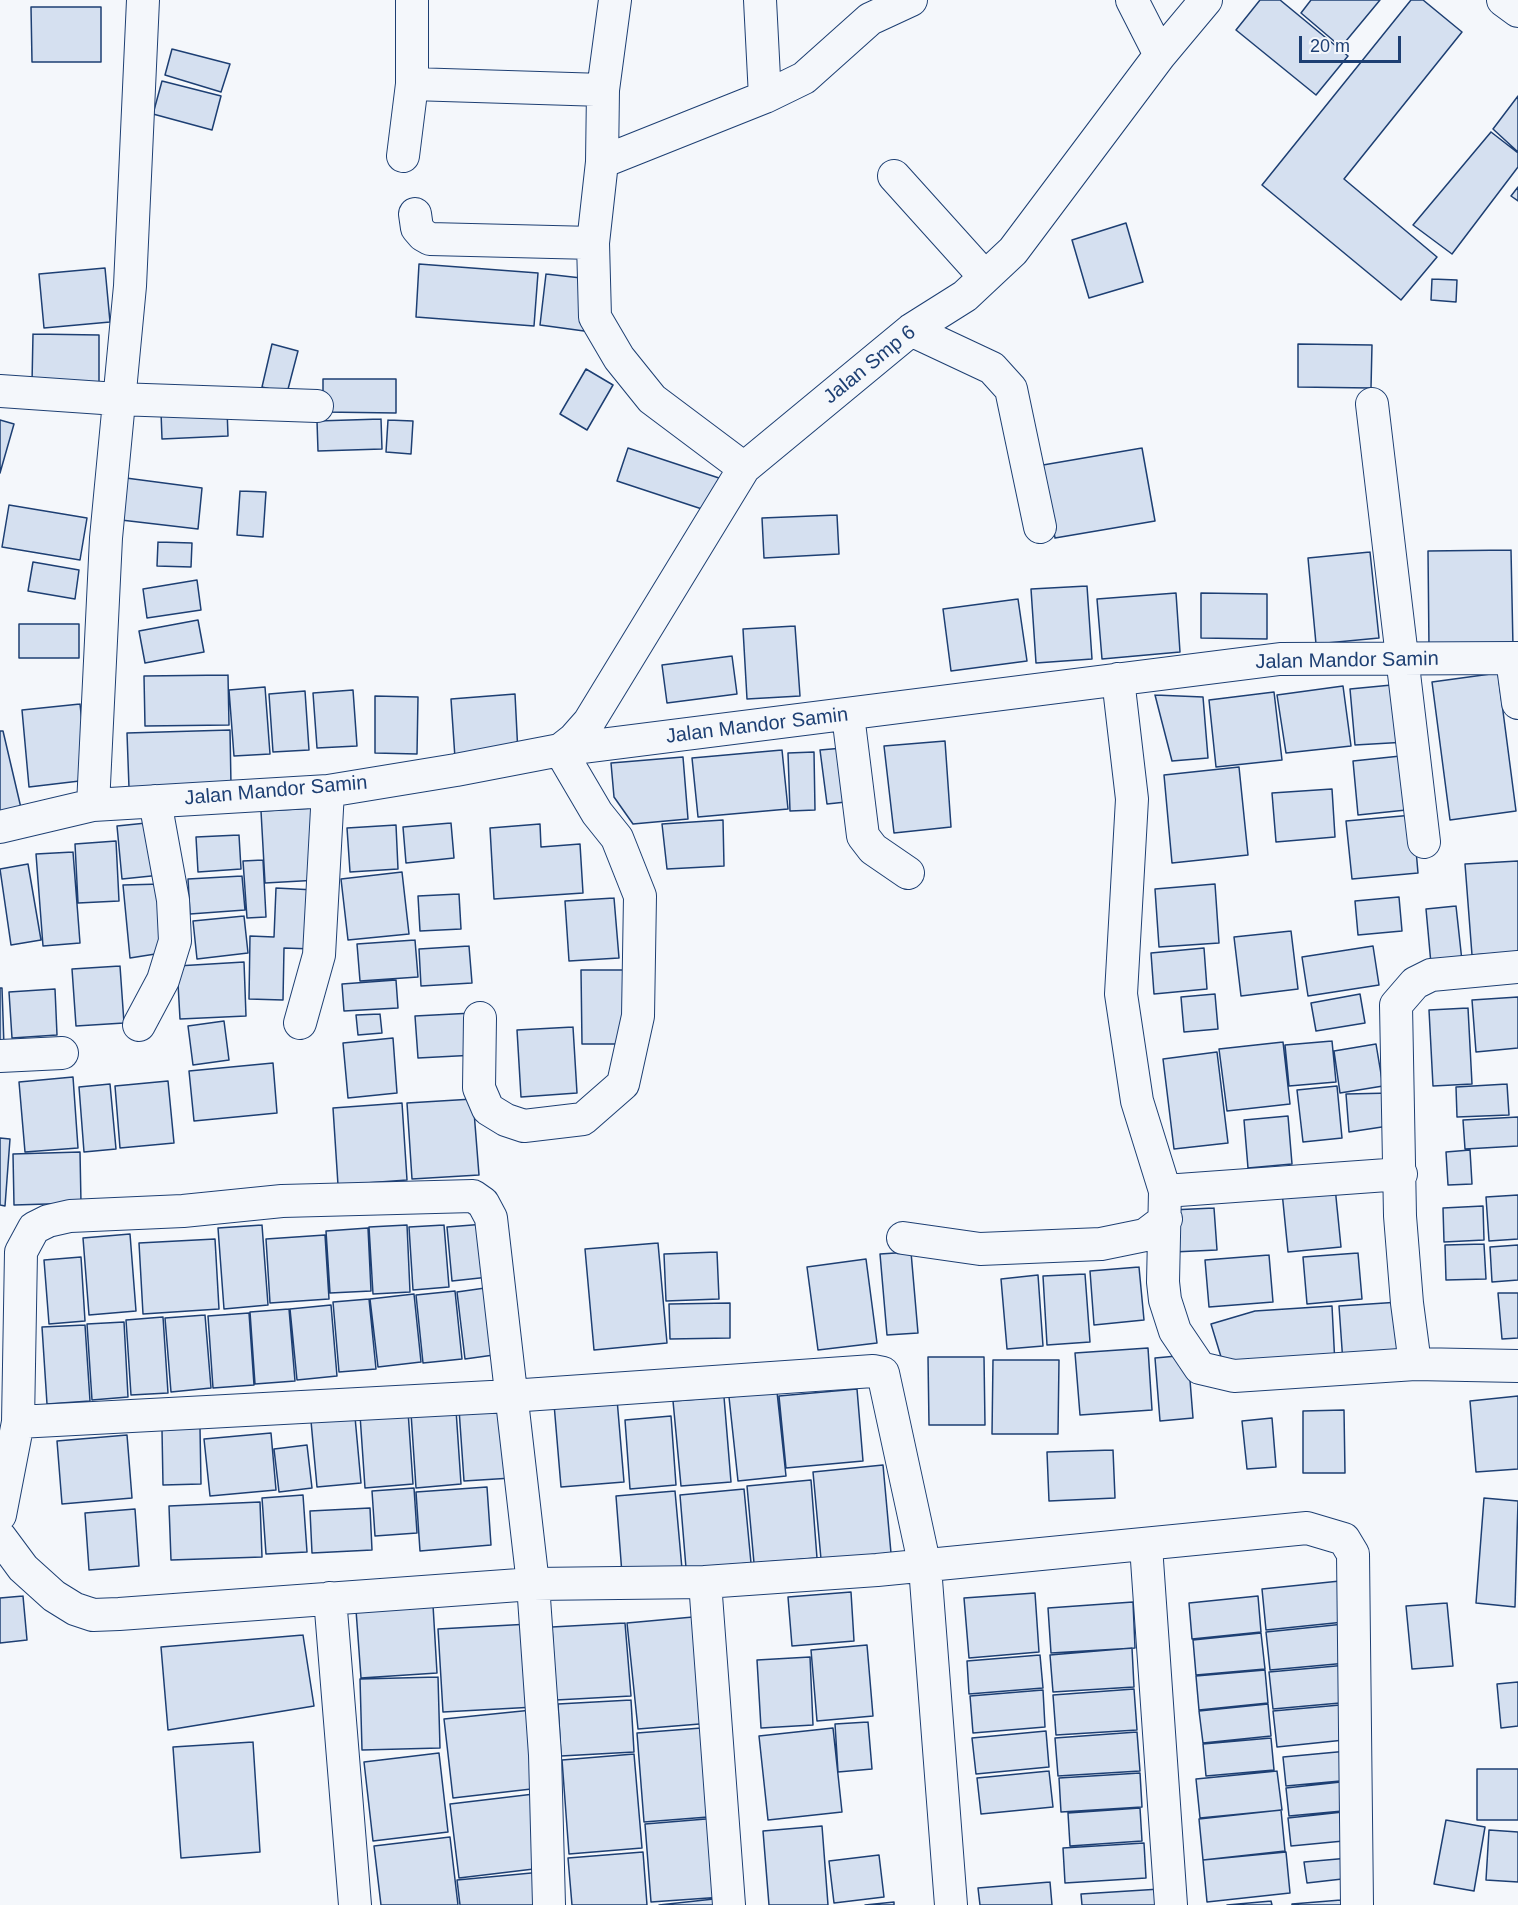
<!DOCTYPE html>
<style>
body{margin:0}
#map{position:relative;width:1518px;height:1905px;overflow:hidden;background:#f4f7fb;font-family:Helvetica,sans-serif}
canvas{display:block}
.scale{position:absolute;left:1299px;top:36px;width:102px;height:27px;box-sizing:border-box;border:3px solid #1d3f73;border-top:0;padding-left:8px;font-size:18px;line-height:21px;white-space:nowrap;color:#1d3f73;-webkit-text-stroke:4px #f4f7fb;paint-order:stroke}
</style>
<div id="map">
<canvas width="1518" height="1905"></canvas>
<div class="scale">20 m</div>
</div>
<script>
const g = document.querySelector('canvas').getContext('2d');
g.lineJoin = 'round';
function fillPath(path, color) { g.fillStyle = color; g.fill(path, 'evenodd'); }
const shape = rows => new Path2D(rows.map(r => 'M' + r).join(''));
function stroke(path, color, width, dash) { g.strokeStyle = color; g.lineWidth = width; g.lineCap = dash ? 'butt' : 'round'; g.setLineDash(dash || []); g.stroke(path); }
function write(font, color, halo, rows, align = 'center') {
  g.font = font + ' Helvetica,sans-serif'; g.lineWidth = 4.5; g.setLineDash([]); g.textBaseline = 'middle'; g.strokeStyle = halo; g.fillStyle = color; for (const [text, x, y, turn = 0] of rows) {
    g.save(); g.translate(x, y); g.rotate((+turn || 0) * Math.PI / 180); g.textAlign = isNaN(turn) ? turn : align; if (halo) g.strokeText(text, 0, 0); g.fillText(text, 0, 0); g.restore();
  }
}
const building = shape([
 [1260,0,1280,0,1348,56,1316,95,1236,30,1260,0],
 [1311,0,1380,0,1341,47,1301,13,1311,0],
 [1411,0,1423,0,1462,32,1344,179,1437,257,1401,300,1262,185,1411,0],
 [31,7,101,7,101,62,32,62,31,7],
 [172,49,230,64,221,92,165,75,172,49],
 [162,81,221,96,212,130,153,114,162,81],
 [1518,96,1518,152,1493,129,1518,96],
 [1491,132,1518,153,1518,167,1452,254,1413,225,1491,132],
 [1518,187,1518,201,1511,196,1518,187],
 [1126,223,1143,282,1089,298,1072,240,1126,223],
 [419,264,538,273,534,326,416,317,419,264],
 [105,268,110,322,44,328,39,274,105,268],
 [546,274,590,279,584,331,540,325,546,274],
 [1432,279,1457,280,1456,302,1431,300,1432,279],
 [33,334,99,335,99,384,32,383,33,334],
 [272,344,298,351,287,393,262,387,272,344],
 [1298,344,1372,345,1371,388,1298,387,1298,344],
 [586,369,613,385,587,430,560,414,586,369],
 [323,379,396,379,396,413,323,412,323,379],
 [227,409,228,436,162,439,161,412,227,409],
 [381,419,382,449,318,451,317,421,381,419],
 [0,420,14,424,0,473,0,420],
 [388,420,413,421,411,454,386,452,388,420],
 [628,448,725,480,714,513,617,481,628,448],
 [1142,448,1155,521,1055,538,1043,465,1142,448],
 [126,478,202,488,198,529,121,520,126,478],
 [240,491,266,492,263,537,237,535,240,491],
 [9,505,87,518,80,560,2,547,9,505],
 [837,515,839,554,764,558,762,518,837,515],
 [158,542,192,543,191,567,157,566,158,542],
 [1511,550,1513,647,1429,648,1428,551,1511,550],
 [1370,552,1379,638,1316,644,1308,558,1370,552],
 [33,562,79,570,75,599,28,591,33,562],
 [197,580,201,610,147,618,143,589,197,580],
 [1087,586,1092,659,1036,663,1031,589,1087,586],
 [1176,593,1180,652,1102,659,1097,599,1176,593],
 [1201,593,1267,594,1267,639,1201,638,1201,593],
 [1018,599,1027,661,951,671,943,609,1018,599],
 [198,620,204,652,145,663,139,631,198,620],
 [19,624,79,624,79,658,19,658,19,624],
 [795,626,800,696,747,699,743,629,795,626],
 [732,656,737,694,667,703,662,665,732,656],
 [1498,673,1516,811,1450,820,1432,682,1498,673],
 [228,675,229,725,145,726,144,676,228,675],
 [1402,684,1407,742,1355,745,1350,689,1402,684],
 [1343,686,1351,746,1286,753,1277,695,1343,686],
 [265,687,270,754,234,756,229,690,265,687],
 [353,690,357,746,317,748,313,693,353,690],
 [305,691,309,750,273,752,269,694,305,691],
 [1274,692,1282,760,1216,767,1209,700,1274,692],
 [515,694,518,754,455,758,451,699,515,694],
 [1155,695,1203,697,1208,758,1172,761,1155,695],
 [375,696,418,697,417,754,375,753,375,696],
 [80,704,88,780,29,787,22,710,80,704],
 [230,730,231,785,129,788,127,733,230,730],
 [0,731,3,731,21,808,0,813,0,731],
 [945,741,951,827,894,833,884,746,945,741],
 [843,748,846,802,827,804,820,750,843,748],
 [782,750,788,809,698,817,692,758,782,750],
 [814,752,815,810,790,811,788,753,814,752],
 [1410,755,1416,809,1358,815,1353,761,1410,755],
 [683,757,688,819,633,824,614,797,611,763,683,757],
 [1239,767,1248,855,1172,863,1164,775,1239,767],
 [1332,789,1335,837,1276,842,1272,793,1332,789],
 [315,808,319,880,265,883,261,811,315,808],
 [1413,815,1418,873,1352,879,1346,821,1413,815],
 [723,820,724,866,667,869,662,824,723,820],
 [156,822,161,875,122,879,117,826,156,822],
 [451,823,454,858,406,863,403,827,451,823],
 [540,824,541,847,580,844,583,893,494,899,490,828,540,824],
 [396,825,398,869,350,872,347,828,396,825],
 [239,835,241,869,198,872,196,837,239,835],
 [116,841,119,901,78,903,75,844,116,841],
 [73,852,80,943,43,946,36,854,73,852],
 [263,860,266,917,247,918,243,861,263,860],
 [1518,861,1518,952,1472,955,1465,864,1518,861],
 [28,864,41,940,11,945,0,869,28,864],
 [402,872,409,934,348,940,341,879,402,872],
 [242,876,245,910,190,914,188,879,242,876],
 [162,884,168,952,130,958,123,885,162,884],
 [1215,884,1219,943,1159,947,1155,889,1215,884],
 [276,888,315,890,313,949,284,948,283,1000,249,999,250,936,274,937,276,888],
 [459,894,461,929,420,931,418,896,459,894],
 [1399,897,1402,931,1358,935,1355,901,1399,897],
 [614,898,619,958,569,961,565,901,614,898],
 [1456,906,1462,961,1431,964,1426,909,1456,906],
 [244,916,248,953,197,959,193,921,244,916],
 [1291,931,1298,989,1241,996,1234,937,1291,931],
 [415,940,418,977,360,981,357,944,415,940],
 [469,946,472,983,421,986,419,949,469,946],
 [1373,946,1379,985,1308,996,1302,957,1373,946],
 [1204,948,1207,989,1154,994,1151,953,1204,948],
 [244,962,246,1016,180,1019,177,966,244,962],
 [120,966,124,1023,76,1026,72,969,120,966],
 [581,970,630,970,631,1044,582,1044,581,970],
 [396,980,398,1008,344,1011,342,984,396,980],
 [0,988,2,988,4,1046,0,1046,0,988],
 [55,989,57,1035,12,1038,9,992,55,989],
 [1215,994,1218,1029,1184,1032,1181,997,1215,994],
 [1360,994,1365,1023,1316,1031,1311,1003,1360,994],
 [1518,997,1518,1048,1476,1052,1472,1000,1518,997],
 [1468,1008,1472,1084,1433,1086,1429,1010,1468,1008],
 [473,1013,476,1055,418,1058,415,1016,473,1013],
 [380,1014,382,1033,358,1035,356,1015,380,1014],
 [224,1021,229,1060,193,1065,188,1026,224,1021],
 [573,1027,577,1093,521,1097,517,1030,573,1027],
 [393,1038,397,1093,348,1098,343,1043,393,1038],
 [1332,1041,1336,1082,1289,1086,1285,1045,1332,1041],
 [1283,1042,1290,1104,1227,1111,1219,1049,1283,1042],
 [1376,1044,1383,1086,1340,1093,1334,1051,1376,1044],
 [1217,1052,1228,1143,1174,1149,1163,1059,1217,1052],
 [273,1063,277,1113,194,1121,189,1071,273,1063],
 [73,1077,78,1148,25,1152,19,1082,73,1077],
 [168,1081,174,1143,120,1148,115,1086,168,1081],
 [110,1084,116,1149,84,1152,79,1087,110,1084],
 [1507,1084,1509,1115,1457,1117,1456,1087,1507,1084],
 [1337,1086,1342,1138,1303,1142,1297,1090,1337,1086],
 [1392,1093,1395,1125,1349,1132,1346,1094,1392,1093],
 [473,1099,479,1175,412,1179,407,1103,473,1099],
 [402,1103,407,1180,338,1185,333,1108,402,1103],
 [1288,1116,1292,1164,1248,1168,1244,1120,1288,1116],
 [1518,1117,1518,1146,1465,1149,1463,1120,1518,1117],
 [0,1138,10,1139,5,1206,0,1205,0,1138],
 [1470,1150,1472,1184,1448,1185,1446,1152,1470,1150],
 [80,1152,81,1203,14,1205,13,1154,80,1152],
 [1335,1187,1341,1247,1288,1252,1282,1192,1335,1187],
 [1518,1195,1518,1239,1489,1241,1486,1197,1518,1195],
 [1483,1206,1484,1240,1444,1242,1443,1208,1483,1206],
 [1214,1208,1217,1250,1173,1252,1171,1210,1214,1208],
 [485,1224,489,1277,452,1281,447,1227,485,1224],
 [262,1225,268,1305,224,1309,218,1228,262,1225],
 [407,1225,410,1292,373,1294,369,1227,407,1225],
 [444,1225,449,1287,413,1290,409,1227,444,1225],
 [368,1228,371,1291,330,1293,326,1231,368,1228],
 [130,1234,136,1311,89,1315,83,1238,130,1234],
 [325,1235,329,1299,270,1303,266,1239,325,1235],
 [215,1239,219,1309,143,1314,139,1243,215,1239],
 [658,1243,667,1343,594,1350,585,1249,658,1243],
 [1484,1244,1486,1279,1446,1280,1445,1245,1484,1244],
 [1518,1245,1518,1280,1492,1282,1490,1247,1518,1245],
 [717,1252,719,1299,666,1301,664,1254,717,1252],
 [911,1252,918,1333,887,1335,880,1254,911,1252],
 [1358,1253,1362,1299,1307,1304,1303,1257,1358,1253],
 [1269,1255,1273,1302,1209,1307,1205,1260,1269,1255],
 [81,1257,85,1321,49,1324,44,1260,81,1257],
 [866,1259,877,1343,818,1350,807,1267,866,1259],
 [1139,1267,1144,1320,1094,1325,1090,1271,1139,1267],
 [1085,1274,1090,1342,1047,1345,1043,1276,1085,1274],
 [1038,1275,1043,1346,1007,1349,1001,1279,1038,1275],
 [492,1287,501,1354,465,1359,457,1292,492,1287],
 [455,1291,462,1359,423,1363,416,1295,455,1291],
 [1498,1293,1518,1293,1518,1338,1502,1339,1498,1293],
 [414,1294,421,1362,378,1367,370,1299,414,1294],
 [369,1299,376,1369,339,1372,333,1302,369,1299],
 [1400,1302,1407,1357,1343,1363,1339,1306,1400,1302],
 [730,1303,730,1338,670,1339,669,1304,730,1303],
 [331,1305,337,1376,297,1380,290,1309,331,1305],
 [1332,1306,1335,1365,1225,1370,1211,1324,1255,1311,1332,1306],
 [289,1309,295,1381,255,1384,250,1312,289,1309],
 [249,1313,254,1385,213,1388,208,1316,249,1313],
 [205,1315,211,1388,171,1392,165,1318,205,1315],
 [163,1317,168,1393,131,1395,126,1320,163,1317],
 [124,1322,128,1397,92,1400,87,1324,124,1322],
 [85,1325,90,1401,47,1404,42,1327,85,1325],
 [1148,1348,1152,1410,1080,1415,1075,1353,1148,1348],
 [1188,1355,1193,1418,1160,1421,1155,1358,1188,1355],
 [928,1357,984,1357,985,1425,929,1425,928,1357],
 [993,1360,1059,1360,1058,1434,992,1434,993,1360],
 [857,1389,863,1461,786,1468,779,1396,857,1389],
 [777,1392,786,1476,738,1481,729,1397,777,1392],
 [1518,1396,1518,1469,1476,1472,1470,1401,1518,1396],
 [724,1397,731,1482,681,1486,673,1401,724,1397],
 [617,1399,624,1482,561,1487,554,1404,617,1399],
 [507,1406,512,1478,464,1481,459,1409,507,1406],
 [456,1410,461,1484,416,1488,411,1413,456,1410],
 [1344,1410,1345,1473,1303,1473,1303,1411,1344,1410],
 [408,1411,413,1484,365,1488,360,1415,408,1411],
 [671,1416,676,1485,630,1489,625,1420,671,1416],
 [355,1417,361,1483,317,1487,311,1421,355,1417],
 [1272,1418,1276,1467,1247,1469,1242,1421,1272,1418],
 [200,1428,201,1484,163,1485,162,1430,200,1428],
 [271,1433,276,1490,210,1496,204,1439,271,1433],
 [127,1435,132,1498,62,1504,57,1441,127,1435],
 [307,1445,312,1488,279,1492,274,1449,307,1445],
 [1113,1450,1115,1498,1049,1501,1047,1452,1113,1450],
 [883,1465,891,1553,821,1559,813,1472,883,1465],
 [811,1480,817,1558,754,1563,747,1486,811,1480],
 [487,1487,491,1545,420,1551,416,1492,487,1487],
 [414,1488,417,1533,375,1536,372,1491,414,1488],
 [744,1489,751,1563,686,1568,680,1495,744,1489],
 [675,1491,682,1569,622,1574,616,1496,675,1491],
 [303,1495,307,1552,266,1554,262,1498,303,1495],
 [1484,1498,1518,1501,1515,1607,1476,1603,1484,1498],
 [260,1502,262,1557,171,1560,169,1506,260,1502],
 [370,1508,372,1550,312,1553,310,1511,370,1508],
 [135,1509,139,1566,89,1570,85,1513,135,1509],
 [1340,1581,1344,1622,1266,1630,1262,1589,1340,1581],
 [851,1592,854,1641,792,1646,788,1597,851,1592],
 [1035,1593,1039,1652,969,1658,964,1598,1035,1593],
 [23,1596,27,1640,0,1643,0,1598,23,1596],
 [1258,1596,1261,1632,1192,1639,1189,1603,1258,1596],
 [1133,1602,1135,1648,1051,1653,1048,1608,1133,1602],
 [1447,1603,1453,1666,1412,1669,1406,1606,1447,1603],
 [433,1605,437,1673,361,1678,356,1610,433,1605],
 [704,1616,712,1723,638,1729,627,1623,704,1616],
 [625,1623,631,1696,556,1700,552,1627,625,1623],
 [530,1624,535,1707,443,1712,438,1629,530,1624],
 [1344,1624,1347,1663,1270,1670,1266,1632,1344,1624],
 [1261,1633,1265,1669,1196,1675,1193,1640,1261,1633],
 [303,1635,314,1706,168,1730,161,1647,303,1635],
 [867,1645,873,1716,817,1721,811,1650,867,1645],
 [1132,1648,1134,1687,1053,1692,1050,1655,1132,1648],
 [1040,1655,1043,1688,969,1694,967,1661,1040,1655],
 [810,1657,813,1725,761,1728,757,1660,810,1657],
 [1347,1665,1351,1702,1273,1709,1269,1672,1347,1665],
 [1265,1670,1268,1703,1199,1710,1196,1676,1265,1670],
 [438,1677,440,1748,362,1750,360,1679,438,1677],
 [1518,1682,1518,1726,1501,1728,1497,1684,1518,1682],
 [1134,1689,1137,1730,1056,1735,1053,1695,1134,1689],
 [1043,1690,1045,1727,973,1733,970,1696,1043,1690],
 [631,1700,634,1752,561,1756,558,1704,631,1700],
 [1268,1704,1271,1736,1203,1743,1199,1711,1268,1704],
 [1351,1704,1354,1739,1277,1747,1273,1711,1351,1704],
 [532,1710,540,1788,453,1798,444,1719,532,1710],
 [868,1722,872,1769,838,1772,835,1724,868,1722],
 [714,1727,721,1816,644,1822,637,1733,714,1727],
 [833,1728,842,1812,768,1820,759,1736,833,1728],
 [1046,1731,1049,1767,976,1774,972,1738,1046,1731],
 [1137,1732,1140,1771,1058,1776,1055,1738,1137,1732],
 [1271,1738,1274,1770,1206,1776,1203,1744,1271,1738],
 [253,1742,260,1852,181,1858,173,1747,253,1742],
 [1348,1751,1351,1780,1286,1786,1283,1757,1348,1751],
 [439,1753,448,1832,373,1841,364,1762,439,1753],
 [634,1754,642,1848,569,1854,562,1760,634,1754],
 [1477,1769,1518,1769,1518,1820,1477,1820,1477,1769],
 [1049,1771,1053,1807,981,1814,977,1778,1049,1771],
 [1277,1771,1282,1810,1200,1818,1196,1779,1277,1771],
 [1140,1773,1142,1807,1061,1812,1059,1778,1140,1773],
 [1350,1781,1353,1810,1289,1816,1286,1788,1350,1781],
 [534,1794,542,1868,459,1878,450,1804,534,1794],
 [1140,1808,1142,1841,1070,1846,1068,1813,1140,1808],
 [1281,1810,1285,1851,1203,1860,1199,1819,1281,1810],
 [1352,1811,1354,1840,1291,1846,1288,1818,1352,1811],
 [718,1818,723,1897,651,1902,645,1824,718,1818],
 [1446,1820,1485,1827,1474,1891,1434,1884,1446,1820],
 [822,1826,828,1905,769,1905,763,1831,822,1826],
 [1489,1830,1518,1832,1518,1882,1486,1880,1489,1830],
 [450,1837,458,1905,381,1905,374,1846,450,1837],
 [1144,1843,1146,1878,1065,1883,1063,1848,1144,1843],
 [643,1852,647,1905,572,1905,568,1858,643,1852],
 [1286,1852,1290,1893,1207,1902,1203,1860,1286,1852],
 [879,1855,884,1897,834,1903,829,1861,879,1855],
 [1349,1858,1351,1878,1307,1883,1304,1862,1349,1858],
 [542,1872,546,1905,460,1905,457,1880,542,1872],
 [1050,1882,1052,1905,980,1905,978,1888,1050,1882],
 [1160,1889,1161,1905,1082,1905,1081,1894,1160,1889],
 [723,1898,724,1905,659,1905,723,1898],
 [1341,1900,1342,1905,1292,1905,1292,1904,1341,1900],
 [1271,1901,1272,1905,1227,1905,1271,1901],
 [894,1902,894,1905,865,1905,894,1902]
]);
const street = shape([
 [615,0,603,90,602,162,593,243,595,317,619,358,652,399,744,468],
 [760,0,765,97],
 [1132,0,1160,55],
 [1503,0,1518,11],
 [412,84,603,90],
 [403,156,412,84,412,0],
 [602,162,765,97,804,78,870,19,911,0],
 [894,176,985,277],
 [415,214,417,228,423,235,430,239,593,243],
 [911,330,992,368,1011,389,1040,527],
 [0,391,117,399,317,406],
 [1372,404,1424,842],
 [1512,659,1518,703],
 [1118,679,1132,799,1121,994,1137,1101,1165,1191,1163,1282,1165,1300,1175,1331,1200,1368,1234,1376,1415,1364,1518,1366],
 [848,715,863,836,873,849,908,873],
 [560,750,574,739,589,722,744,468,911,330,965,296,1013,251,1160,55,1206,0],
 [93,805,106,538,130,286,143,0],
 [0,827,93,805,328,791,456,770,560,750,1280,659,1518,658],
 [480,1018,479,1088,488,1109,506,1120,524,1126,583,1119,623,1084,638,1016,640,896,617,838,597,813,560,750],
 [300,1023,319,955,328,791],
 [139,1025,163,980,175,941,173,900,155,801],
 [0,1056,62,1053],
 [1165,1191,1401,1174],
 [903,1238,980,1249,1101,1244,1145,1235,1166,1219],
 [1415,1364,1407,1303,1400,1216,1396,1005,1415,983,1431,975,1518,967],
 [18,1422,510,1396,873,1371,883,1373,925,1567,951,1905],
 [0,1515,18,1422,21,1252,34,1228,48,1221,70,1216,183,1211,282,1201,473,1196,483,1203,491,1218,533,1584,545,1755,549,1905],
 [0,1537,23,1568,54,1596,75,1609,93,1615,119,1614,533,1584,705,1582,877,1570,1307,1528,1344,1539,1353,1554,1357,1905],
 [1146,1546,1171,1905],
 [705,1582,729,1905],
 [330,1598,355,1905]
]);
const streetNames = [
 ["Jalan Smp 6",870,365,-39],
 ["Jalan Mandor Samin",1347,661,-1],
 ["Jalan Mandor Samin",757,726,-7],
 ["Jalan Mandor Samin",276,791,-5]
];
fillPath(building, '#d5e0f0');
stroke(building, '#1d3f73', 1.5);
stroke(street, '#1d3f73', 34);
stroke(street, '#f4f7fb', 32);
write('20px', '#1d3f73', '#f4f7fb', streetNames);
</script>
